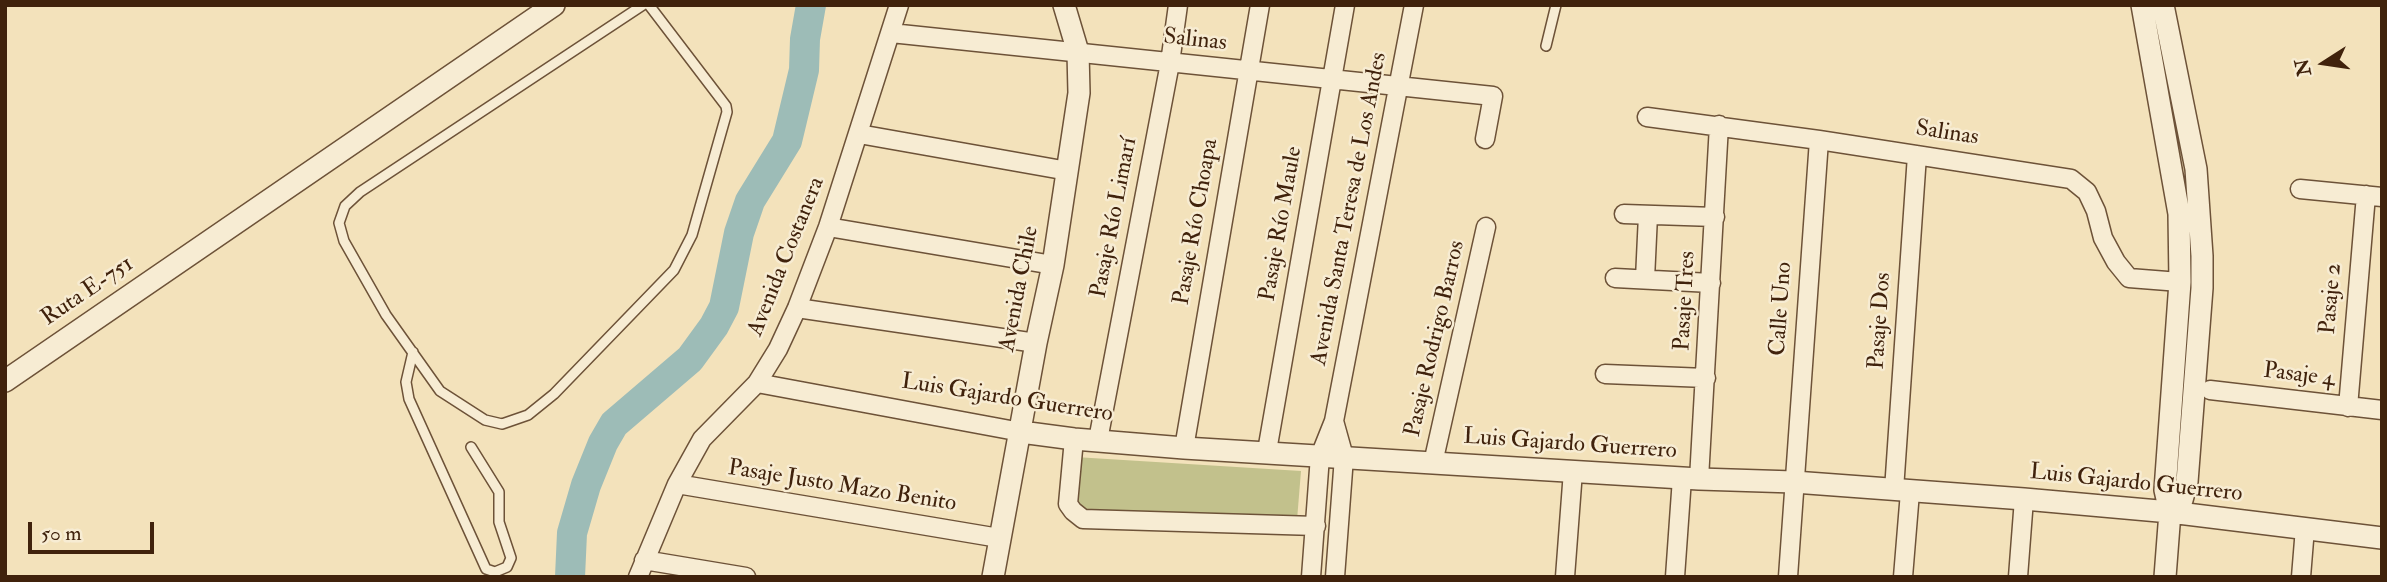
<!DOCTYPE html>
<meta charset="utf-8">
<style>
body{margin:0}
#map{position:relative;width:2387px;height:582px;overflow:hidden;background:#f3e2bb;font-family:"IM FELL Double Pica",serif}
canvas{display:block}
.frame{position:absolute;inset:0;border:7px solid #40220c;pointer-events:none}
.north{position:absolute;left:2289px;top:28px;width:70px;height:70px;-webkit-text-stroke:5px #f7ecd3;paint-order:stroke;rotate:258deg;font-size:19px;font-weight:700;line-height:28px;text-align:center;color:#40220c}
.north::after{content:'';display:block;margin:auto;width:24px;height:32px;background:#40220c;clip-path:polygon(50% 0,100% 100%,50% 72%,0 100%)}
.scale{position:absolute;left:28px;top:522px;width:126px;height:32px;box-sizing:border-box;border:4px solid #40220c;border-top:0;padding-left:9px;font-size:21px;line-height:24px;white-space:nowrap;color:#40220c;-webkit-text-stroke:5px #f7ecd3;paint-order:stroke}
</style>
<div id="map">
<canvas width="2387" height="582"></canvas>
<div class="frame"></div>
<div class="north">N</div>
<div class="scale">50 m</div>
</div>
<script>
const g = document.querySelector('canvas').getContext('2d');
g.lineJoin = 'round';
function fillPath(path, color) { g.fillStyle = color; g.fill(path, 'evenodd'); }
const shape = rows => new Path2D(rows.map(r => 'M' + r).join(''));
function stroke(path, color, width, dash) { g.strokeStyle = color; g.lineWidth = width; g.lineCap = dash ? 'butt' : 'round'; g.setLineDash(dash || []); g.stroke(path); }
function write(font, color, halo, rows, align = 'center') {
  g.font = font + ' "IM FELL Double Pica",serif'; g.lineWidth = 5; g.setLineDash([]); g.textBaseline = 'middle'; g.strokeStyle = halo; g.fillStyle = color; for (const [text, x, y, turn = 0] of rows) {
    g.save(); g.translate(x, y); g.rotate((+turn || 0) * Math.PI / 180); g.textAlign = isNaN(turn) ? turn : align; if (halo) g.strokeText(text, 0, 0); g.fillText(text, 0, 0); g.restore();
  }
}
const green = shape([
 [1075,457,1301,471,1297,520,1080,514,1072,501]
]);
const river = shape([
 [570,577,572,533,586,485,603,443,614,424,690,359,714,326,724,307,739,233,750,201,787,141,804,70,805,39,811,5]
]);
const service = shape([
 [643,5,360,192,345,206,339,223,344,241,386,315,440,391,485,420,502,424,528,415,554,394,674,270,692,235,727,112,726,106,649,5],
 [1546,46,1556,5],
 [413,352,406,382,409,399,486,569,495,572,507,567,511,558,499,522,499,492,471,447]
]);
const minor = shape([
 [891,33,1493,96,1485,139],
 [1647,117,1819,140,2071,179,2087,192,2096,211,2103,238,2116,262,2129,278,2180,282],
 [859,134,1068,171],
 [2300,189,2382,197],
 [1624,214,1715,217],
 [828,227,1053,265],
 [1615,278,1711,283],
 [1645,279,1648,215],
 [797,308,1036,343],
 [1605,374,1706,378],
 [757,383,1021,432],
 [2210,390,2382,410],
 [2348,407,2366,195],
 [1334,421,1344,457,1335,577],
 [1074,439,1068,504,1073,511,1083,519,1316,526],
 [1098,440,1170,63,1178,5],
 [1184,448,1260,5],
 [1267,451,1345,5],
 [1433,463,1486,227],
 [1699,479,1719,125],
 [677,484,999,538],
 [1894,490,1917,155],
 [644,560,746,577],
 [638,577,677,484,702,439,757,383,778,349,797,308,828,227,899,5],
 [1311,577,1320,456,1334,421,1414,5],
 [1565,577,1573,471],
 [1675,577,1682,478],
 [1788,577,1819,140],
 [1903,577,1910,492],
 [2018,577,2024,499],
 [2301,577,2305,528]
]);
const tertiary = shape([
 [2142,5,2179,214,2180,282,2165,490,2170,512,2165,577],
 [2163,5,2196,169,2202,256,2202,288,2187,482,2182,500,2170,512],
 [5,381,554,5],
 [1021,432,1074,439,1184,448,1699,479,1794,482,2024,499,2170,512,2382,538],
 [993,577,1036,343,1053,265,1079,93,1078,52,1064,5]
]);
const streetNames = [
 ["Salinas",1195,41,6],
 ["Salinas",1947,134,9],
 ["Avenida Santa Teresa de Los Andes",1350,209,-79],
 ["Pasaje Río Limarí",1115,218,-79],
 ["Pasaje Río Choapa",1197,222,-80],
 ["Pasaje Río Maule",1282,224,-80],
 ["Avenida Costanera",787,257,-68],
 ["Avenida Chile",1020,289,-79],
 ["Ruta E-751",88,292,-34],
 ["Pasaje 2",2332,299,-85],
 ["Pasaje Tres",1686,301,-87],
 ["Calle Uno",1782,309,-86],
 ["Pasaje Dos",1881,321,-86],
 ["Pasaje Rodrigo Barros",1436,339,-77],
 ["Pasaje 4",2299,376,7],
 ["Luis Gajardo Guerrero",1007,399,9],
 ["Luis Gajardo Guerrero",1570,445,4],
 ["Luis Gajardo Guerrero",2136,484,6],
 ["Pasaje Justo Mazo Benito",842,487,9]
];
fillPath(green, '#c2c18c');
stroke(river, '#9dbcb7', 30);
stroke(service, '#6d5238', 12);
stroke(minor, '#6d5238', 21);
stroke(tertiary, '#6d5238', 24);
stroke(service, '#f7ecd3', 9);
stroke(minor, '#f7ecd3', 18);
stroke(tertiary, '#f7ecd3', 21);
write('23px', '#40220c', '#f7ecd3', streetNames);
</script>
